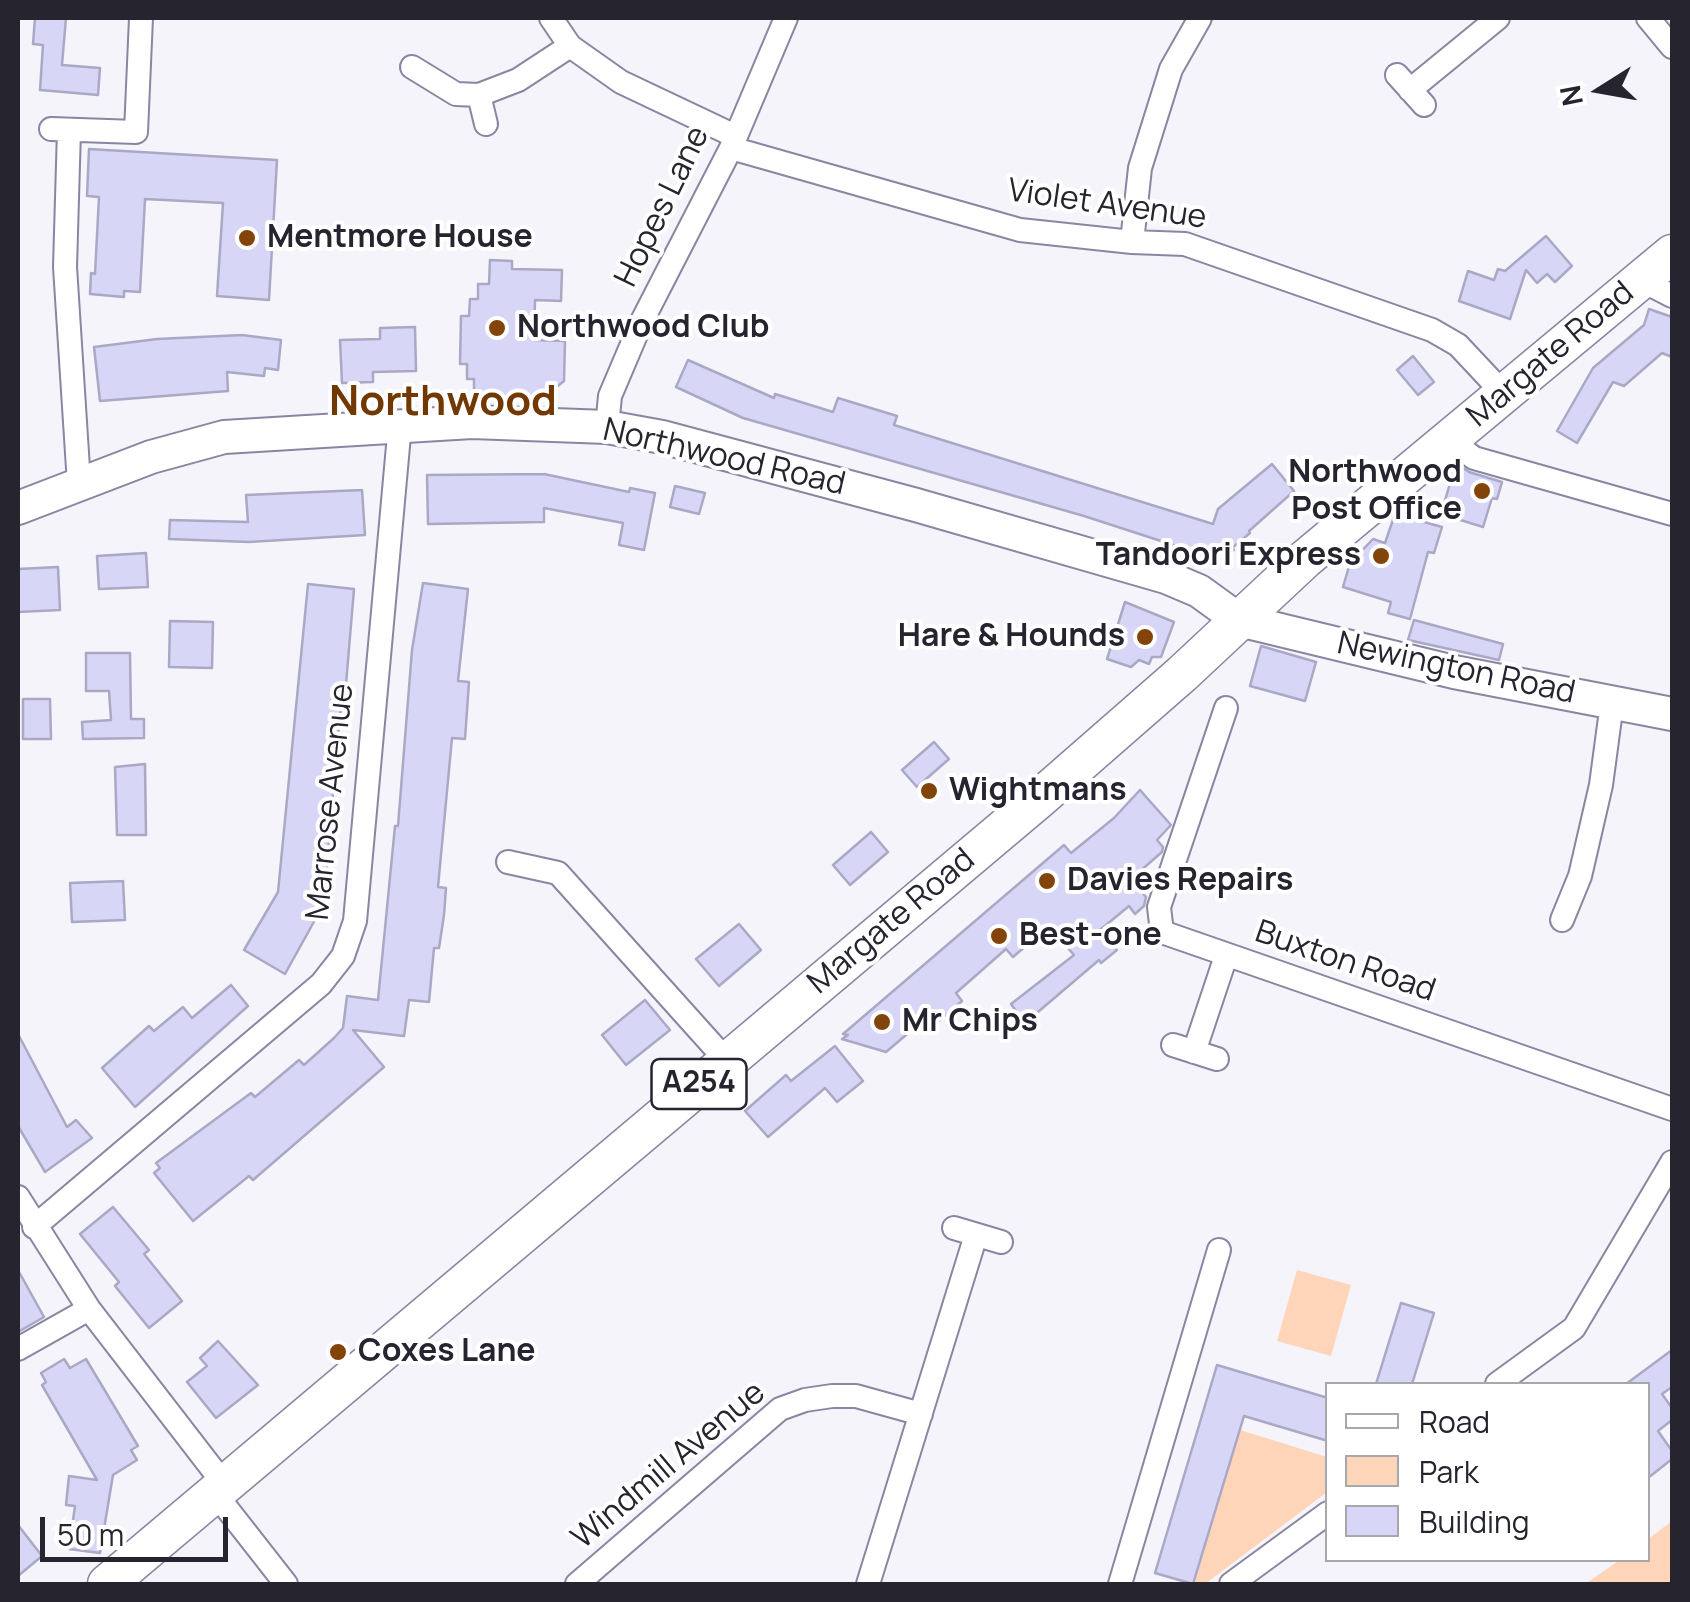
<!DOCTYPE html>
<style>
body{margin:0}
#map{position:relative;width:1690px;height:1602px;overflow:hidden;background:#f4f4fa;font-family:Manrope,sans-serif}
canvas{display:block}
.frame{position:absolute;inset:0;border:20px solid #25242f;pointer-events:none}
.legend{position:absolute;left:1325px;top:1382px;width:325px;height:180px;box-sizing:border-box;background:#fff;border:2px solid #a8a7ac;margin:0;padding:12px 18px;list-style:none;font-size:30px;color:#25242f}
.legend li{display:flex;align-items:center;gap:20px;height:50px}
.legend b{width:50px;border:2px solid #a8a7ac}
.north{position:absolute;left:1550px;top:40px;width:100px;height:100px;-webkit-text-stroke:8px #fff;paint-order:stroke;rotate:259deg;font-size:28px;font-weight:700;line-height:40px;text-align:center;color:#25242f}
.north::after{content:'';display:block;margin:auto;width:35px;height:45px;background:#25242f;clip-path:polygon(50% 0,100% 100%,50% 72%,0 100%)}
.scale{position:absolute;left:40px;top:1517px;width:188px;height:45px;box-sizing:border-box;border:5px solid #25242f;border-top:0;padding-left:12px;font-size:30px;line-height:35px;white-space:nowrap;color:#25242f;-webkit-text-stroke:8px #fff;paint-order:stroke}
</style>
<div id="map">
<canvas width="1690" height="1602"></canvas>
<div class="frame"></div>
<ul class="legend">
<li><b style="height:12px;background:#fff"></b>Road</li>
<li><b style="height:28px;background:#fed5b9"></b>Park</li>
<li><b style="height:28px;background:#d8d6f7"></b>Building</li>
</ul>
<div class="north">N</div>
<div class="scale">50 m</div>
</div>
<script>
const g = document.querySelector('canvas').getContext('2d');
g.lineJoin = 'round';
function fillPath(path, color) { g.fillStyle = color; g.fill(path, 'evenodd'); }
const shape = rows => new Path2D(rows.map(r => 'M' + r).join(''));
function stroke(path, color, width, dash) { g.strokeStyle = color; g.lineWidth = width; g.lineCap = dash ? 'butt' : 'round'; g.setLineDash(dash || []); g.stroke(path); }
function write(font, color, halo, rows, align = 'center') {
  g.font = font + ' Manrope,sans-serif'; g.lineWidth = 8; g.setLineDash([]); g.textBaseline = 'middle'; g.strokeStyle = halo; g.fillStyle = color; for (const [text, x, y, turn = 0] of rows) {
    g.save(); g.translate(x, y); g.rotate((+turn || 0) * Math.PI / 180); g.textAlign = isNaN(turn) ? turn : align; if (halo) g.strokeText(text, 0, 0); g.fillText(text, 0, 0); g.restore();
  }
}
const green = shape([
 [1297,1270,1351,1285,1331,1356,1277,1341],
 [1240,1430,1327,1457,1327,1492,1205,1584,1194,1584],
 [1672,1521,1672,1584,1585,1584,1620,1560,1648,1560,1648,1539]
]);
const building = shape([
 [35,18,66,18,62,65,100,68,98,95,40,90,43,45,33,44,35,18],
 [89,149,277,160,269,300,217,296,223,203,145,199,140,292,124,291,124,297,90,294,91,273,95,274,99,197,87,196,89,149],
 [1546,236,1572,266,1555,282,1547,274,1537,283,1526,270,1510,319,1459,301,1468,271,1494,280,1498,269,1505,271,1546,236],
 [490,260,512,261,512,269,562,270,561,301,535,300,534,340,565,341,564,381,543,398,474,396,474,379,467,379,467,364,460,364,461,316,469,316,470,299,478,299,478,284,489,284,490,260],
 [1649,309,1672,317,1672,357,1662,353,1624,386,1613,382,1577,443,1557,431,1593,368,1644,325,1649,309],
 [415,327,416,371,373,372,373,382,342,383,340,340,380,339,380,328,415,327],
 [242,335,281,340,278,370,265,368,264,376,227,372,228,391,100,401,94,347,157,339,242,335],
 [1413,356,1434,382,1418,395,1397,370,1413,356],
 [688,360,774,398,775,394,833,412,838,398,897,416,894,425,1213,524,1218,509,1272,464,1294,491,1249,531,1250,533,1232,548,1234,550,1204,555,1084,516,743,418,676,387,688,360],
 [1456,463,1469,472,1502,482,1497,499,1492,498,1483,527,1441,514,1456,463],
 [544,474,629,492,630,488,655,493,644,550,619,545,623,523,544,508,544,522,428,524,427,475,544,474],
 [675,486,705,493,699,514,670,507,675,486],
 [362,490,365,535,249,542,169,539,170,520,248,522,246,495,362,490],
 [1395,514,1442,527,1434,553,1428,552,1410,619,1388,613,1391,602,1343,587,1350,563,1373,539,1385,543,1395,514],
 [146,553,148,587,99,589,97,556,146,553],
 [58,567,60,610,18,612,18,569,58,567],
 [423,583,468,589,458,681,469,682,465,739,452,738,438,887,446,888,444,915,439,948,434,948,429,1002,409,1000,404,1036,353,1030,384,1067,253,1180,249,1176,193,1221,154,1173,160,1168,156,1163,251,1093,255,1097,299,1060,304,1065,334,1038,343,1028,347,996,378,1000,395,826,398,826,412,650,423,583],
 [308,584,354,589,344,708,341,707,336,758,325,889,327,889,326,900,285,974,244,950,278,892,308,584],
 [1125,602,1174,622,1161,657,1152,657,1149,664,1139,660,1131,667,1107,659,1125,602],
 [1414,620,1503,644,1499,660,1408,640,1414,620],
 [170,621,213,622,212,668,169,667,170,621],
 [1261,646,1316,662,1305,701,1250,686,1261,646],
 [86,653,130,653,131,719,144,719,144,738,83,739,82,722,111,720,109,691,86,691,86,653],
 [23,699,50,699,51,739,23,739,23,699],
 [934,742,949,759,917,787,902,770,934,742],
 [145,764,146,835,117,835,115,767,145,764],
 [1140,790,1171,825,1157,840,1163,847,1162,852,1131,879,1146,897,1144,906,1135,914,1129,906,1100,930,1117,950,1101,963,1099,960,1025,1023,1011,1004,1074,955,1049,926,1013,957,1006,949,956,993,962,1001,933,1026,926,1018,886,1052,842,1039,848,1035,843,1034,1064,845,1071,853,1114,818,1140,790],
 [871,832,888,852,850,885,833,865,871,832],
 [123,881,125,920,72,922,70,883,123,881],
 [739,924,761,950,719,986,696,959,739,924],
 [231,985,248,1006,135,1107,102,1068,149,1026,154,1031,183,1007,192,1018,231,985],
 [645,1000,670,1030,626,1065,602,1035,645,1000],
 [18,1034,67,1127,76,1120,92,1138,45,1172,18,1126,18,1034],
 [835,1046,863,1081,837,1102,825,1088,768,1137,745,1111,786,1075,791,1081,835,1046],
 [113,1207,149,1250,144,1254,182,1301,149,1328,115,1286,119,1282,80,1234,113,1207],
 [18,1270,44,1317,18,1332,18,1270],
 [1401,1303,1434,1313,1412,1384,1376,1384,1401,1303],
 [218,1341,258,1385,216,1418,187,1382,207,1366,200,1358,218,1341],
 [1672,1350,1672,1387,1662,1394,1672,1408,1672,1420,1658,1431,1672,1451,1672,1459,1648,1478,1648,1384,1626,1384,1672,1350],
 [64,1359,70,1368,86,1359,138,1446,131,1450,137,1460,113,1475,100,1553,69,1549,75,1506,66,1505,69,1476,97,1480,42,1385,46,1382,41,1373,64,1359],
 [1217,1365,1328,1398,1328,1441,1244,1416,1193,1584,1155,1573,1217,1365],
 [18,1525,42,1556,18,1576,18,1525]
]);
const street = shape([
 [551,18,570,46,621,82,735,136],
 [1648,18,1672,47],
 [412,67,456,94,479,95,518,80,570,46],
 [1397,75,1424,105],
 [1410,90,1498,18],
 [479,95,486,124],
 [51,129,136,132,141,18],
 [69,130,65,267,79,484],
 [731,148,1020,230,1132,242,1185,244,1432,330,1458,345,1504,394],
 [1132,242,1140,168,1171,69,1200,18],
 [1641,280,1672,296],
 [607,427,610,396,641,323,731,148,786,18],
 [1450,440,1474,458,1672,514],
 [1226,708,1159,907,1162,932,1672,1109],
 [508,862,558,873,726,1060],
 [1562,920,1580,876,1601,785,1612,703],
 [1173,1045,1217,1059],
 [1194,1052,1226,956],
 [18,1197,89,1309,224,1484],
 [34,1227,321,984,343,956,355,921,400,424],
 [954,1228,1001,1242],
 [18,1349,89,1309],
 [1497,1384,1574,1328,1672,1162],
 [214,1492,286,1584],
 [577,1584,780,1409,805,1400,832,1396,856,1396,921,1414],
 [868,1584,976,1235],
 [1120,1584,1219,1250],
 [1231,1584,1328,1513]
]);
const secondary = shape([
 [18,508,151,457,224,437,472,422,607,427,662,437,916,505,1166,577,1199,591,1239,620,1454,672,1672,714]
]);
const primary = shape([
 [107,1584,1039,799,1182,674,1304,560,1672,254]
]);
const markers = [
 [247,238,10,"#83440a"],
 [497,328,10,"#83440a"],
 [1482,491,10,"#83440a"],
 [1381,556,10,"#83440a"],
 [1145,637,10,"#83440a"],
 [929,791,10,"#83440a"],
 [1047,881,10,"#83440a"],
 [999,936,10,"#83440a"],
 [882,1022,10,"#83440a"],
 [338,1352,10,"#83440a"]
];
const shields = [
 [699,1084,95]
];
const shieldNames = [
 ["A254",699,1084]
];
const streetNames = [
 ["Violet Avenue",1107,205,8],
 ["Hopes Lane",663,207,-64],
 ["Margate Road",1551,355,-40],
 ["Northwood Road",724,458,13],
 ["Newington Road",1456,669,12],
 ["Marrose Avenue",331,802,-84],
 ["Margate Road",892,922,-40],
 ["Buxton Road",1345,962,19],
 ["Windmill Avenue",669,1466,-40]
];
const poiNames = [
 ["Mentmore House",267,238],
 ["Northwood Club",517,328],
 ["Northwood",1462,473,"right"],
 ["Post Office",1462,510,"right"],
 ["Tandoori Express",1361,556,"right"],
 ["Hare & Hounds",1125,637,"right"],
 ["Wightmans",949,791],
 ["Davies Repairs",1067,881],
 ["Best-one",1019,936],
 ["Mr Chips",902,1022],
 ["Coxes Lane",358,1352]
];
const districtNames = [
 ["Northwood",443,403]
];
fillPath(green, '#fed5b9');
fillPath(building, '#d8d6f7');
stroke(building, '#aaa8c4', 2.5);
stroke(street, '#8886a1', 26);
stroke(secondary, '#8886a1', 36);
stroke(primary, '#8886a1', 41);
stroke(street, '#fff', 22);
stroke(secondary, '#fff', 32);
stroke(primary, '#fff', 38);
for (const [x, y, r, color] of markers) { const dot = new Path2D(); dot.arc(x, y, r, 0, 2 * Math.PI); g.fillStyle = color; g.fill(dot); stroke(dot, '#fff', 4); }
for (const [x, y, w] of shields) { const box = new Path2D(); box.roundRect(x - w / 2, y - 25, w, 50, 8); g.fillStyle = '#fff'; g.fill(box); stroke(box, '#25242f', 2.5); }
write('bold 30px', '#25242f', null, shieldNames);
write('32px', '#25242f', '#fff', streetNames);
write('bold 32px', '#25242f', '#fff', poiNames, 'left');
write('bold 42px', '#723802', '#fff', districtNames);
</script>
